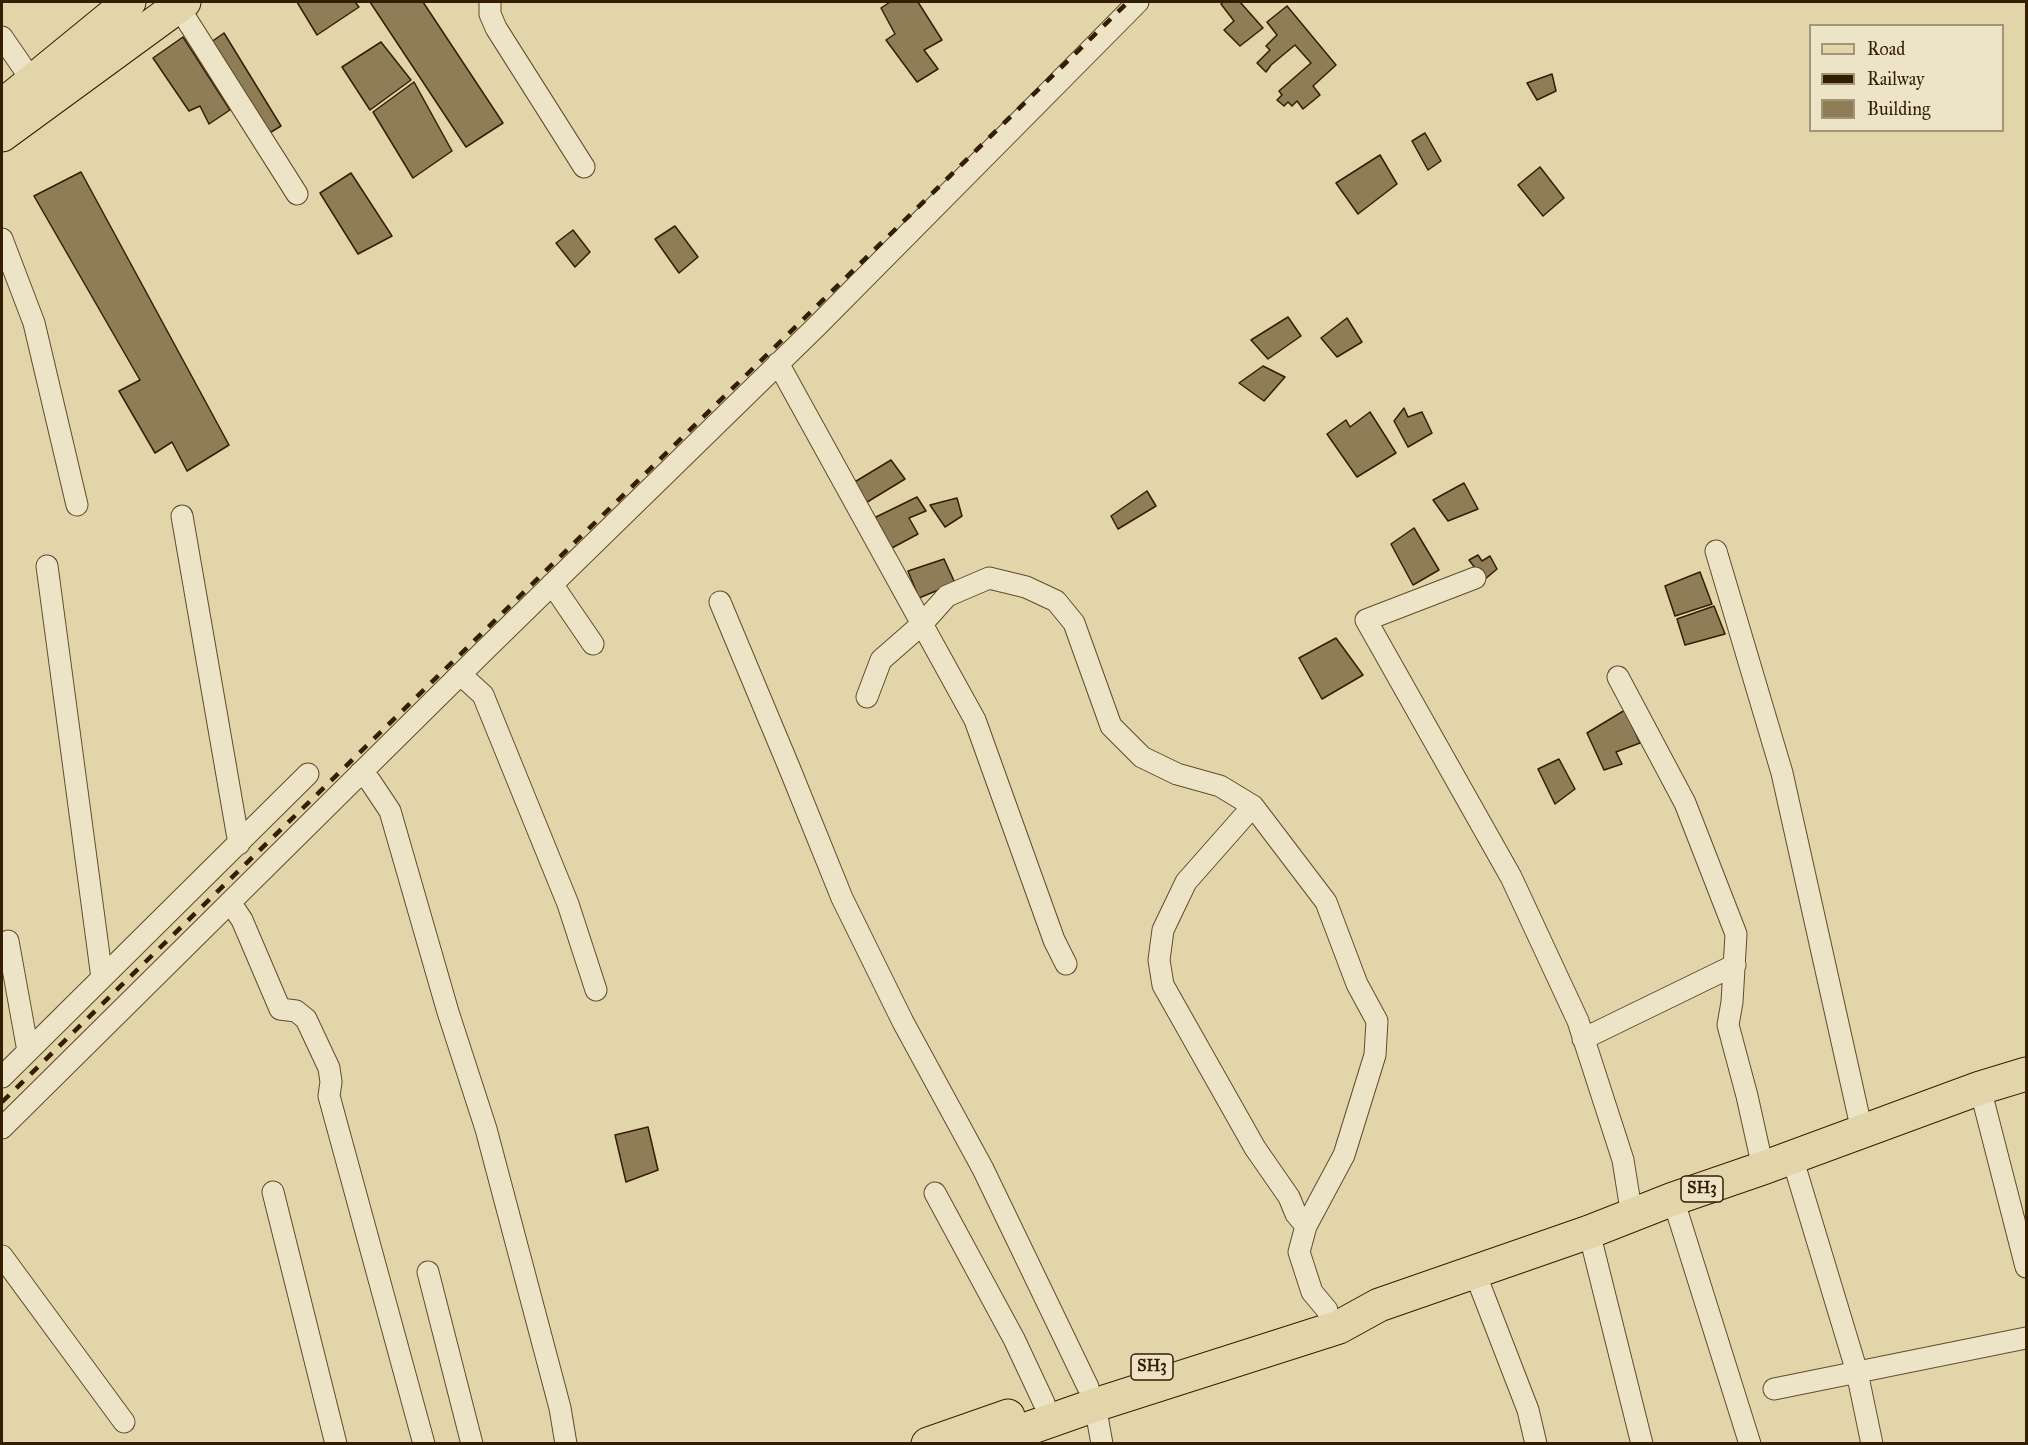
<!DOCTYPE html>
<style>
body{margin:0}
#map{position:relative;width:2028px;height:1445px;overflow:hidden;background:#e3d5aa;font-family:"IM FELL Great Primer",serif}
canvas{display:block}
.frame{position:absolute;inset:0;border:3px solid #341e00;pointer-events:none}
.legend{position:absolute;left:1809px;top:24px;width:195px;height:108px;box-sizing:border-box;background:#ede4c8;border:2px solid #a39578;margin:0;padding:8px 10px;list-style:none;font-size:18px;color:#341e00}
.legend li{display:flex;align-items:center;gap:12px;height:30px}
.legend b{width:30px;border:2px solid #a39578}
</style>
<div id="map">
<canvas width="2028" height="1445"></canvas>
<div class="frame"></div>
<ul class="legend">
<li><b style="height:8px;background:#e3d5aa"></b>Road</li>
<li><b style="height:8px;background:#341e00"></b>Railway</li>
<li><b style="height:16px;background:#8f7d58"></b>Building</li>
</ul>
</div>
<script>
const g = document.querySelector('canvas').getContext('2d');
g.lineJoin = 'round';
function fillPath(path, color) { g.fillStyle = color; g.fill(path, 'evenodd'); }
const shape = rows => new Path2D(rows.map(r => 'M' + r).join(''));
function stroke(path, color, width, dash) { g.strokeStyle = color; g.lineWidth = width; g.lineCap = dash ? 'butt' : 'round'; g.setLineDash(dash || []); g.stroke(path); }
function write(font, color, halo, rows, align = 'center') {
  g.font = font + ' "IM FELL Great Primer",serif'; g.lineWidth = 5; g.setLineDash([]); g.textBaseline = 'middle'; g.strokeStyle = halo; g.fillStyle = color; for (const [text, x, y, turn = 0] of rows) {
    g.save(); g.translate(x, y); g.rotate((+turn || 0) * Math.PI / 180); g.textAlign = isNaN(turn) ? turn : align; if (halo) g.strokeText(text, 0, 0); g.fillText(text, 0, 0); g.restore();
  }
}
const building = shape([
 [297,2,355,2,359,7,317,35,297,2],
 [370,2,423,2,503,123,466,147,370,2],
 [890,2,918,2,942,40,924,50,938,69,917,82,886,40,895,34,881,8,890,2],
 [1223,2,1240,2,1263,28,1240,46,1224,30,1234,21,1221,4,1223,2],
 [1287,6,1336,65,1313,86,1320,95,1303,109,1297,101,1292,106,1288,102,1284,106,1277,100,1282,95,1279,91,1311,63,1295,45,1271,65,1266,72,1257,63,1270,50,1266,46,1277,35,1267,22,1287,6],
 [224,33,281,126,258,140,200,50,224,33],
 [183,37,230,110,209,124,200,106,189,111,153,58,183,37],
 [381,42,411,80,370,110,342,67,381,42],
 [1552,74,1556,91,1537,100,1527,83,1552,74],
 [414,82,452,151,413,178,373,112,414,82],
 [1425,133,1441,161,1428,170,1412,141,1425,133],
 [1380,155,1397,184,1358,214,1336,183,1380,155],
 [1540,167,1564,198,1543,216,1518,185,1540,167],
 [81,172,229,445,187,471,172,442,155,453,119,391,140,380,34,196,81,172],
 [351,173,392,236,358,254,320,193,351,173],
 [675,226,698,257,679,273,655,239,675,226],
 [573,230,590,252,575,267,556,243,573,230],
 [1288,317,1301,336,1268,359,1251,340,1288,317],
 [1347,318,1362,342,1337,357,1321,338,1347,318],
 [1263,366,1285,377,1264,401,1239,383,1263,366],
 [1404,408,1408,417,1422,412,1432,433,1408,447,1394,421,1404,408],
 [1370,412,1396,453,1357,477,1327,434,1346,420,1350,427,1370,412],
 [891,460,905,479,864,504,853,483,891,460],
 [1464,483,1478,509,1448,521,1433,500,1464,483],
 [1147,491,1156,506,1118,529,1111,516,1147,491],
 [917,497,926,511,909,518,918,534,890,549,874,518,917,497],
 [957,498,962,516,945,527,930,505,957,498],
 [1414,528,1439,570,1413,585,1391,544,1414,528],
 [1478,555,1482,561,1490,556,1497,569,1484,580,1469,560,1478,555],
 [944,559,955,583,919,598,908,571,944,559],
 [1700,572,1712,604,1675,616,1665,586,1700,572],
 [1714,606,1725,634,1685,645,1677,619,1714,606],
 [1336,638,1363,675,1322,699,1299,658,1336,638],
 [1625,710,1640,743,1616,752,1622,764,1604,770,1587,733,1625,710],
 [1559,759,1575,789,1555,804,1538,769,1559,759],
 [648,1127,658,1170,626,1182,615,1135,648,1127]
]);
const minor = shape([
 [490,2,490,14,496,28,584,167],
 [178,6,297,194],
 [2,37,33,82],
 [2,239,34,323,77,505],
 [778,363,975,720,1054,940,1066,964],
 [182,516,239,844],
 [1716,551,1782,773,1862,1131],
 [47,566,102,978],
 [1475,578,1366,620,1511,877,1578,1021,1623,1160,1632,1216],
 [552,584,593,644],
 [720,602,789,767,842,898,903,1022,983,1169,1088,1387],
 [460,674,483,695,568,904,596,990],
 [1618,677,1685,803,1736,934,1732,1002,1728,1025,1747,1096,1763,1168],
 [867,697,881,660,921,625,947,596,989,578,1026,587,1056,601,1074,623,1111,726,1142,757,1177,774,1220,786,1253,806,1326,902,1357,984,1377,1021,1375,1055,1344,1155,1306,1226,1299,1252,1312,1292,1327,1310],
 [360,773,370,781,390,811,448,1012,486,1129,560,1408,566,1444],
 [1253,806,1186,882,1163,930,1159,960,1163,985,1255,1148,1289,1197,1296,1214,1306,1226],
 [230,902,242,920,280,1009,296,1011,306,1019,329,1068,331,1082,329,1096,424,1444],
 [8,941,28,1051],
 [1583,1039,1735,965],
 [2,1077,308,774],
 [1980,1088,2026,1267],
 [2,1128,489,646,817,326,1138,2],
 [1792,1157,1857,1372,1872,1444],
 [273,1192,336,1444],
 [935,1193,1014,1339,1044,1403],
 [1673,1199,1750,1444],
 [1589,1232,1642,1444],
 [2,1256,124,1422],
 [428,1272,472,1444],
 [1475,1273,1528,1410,1536,1444],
 [1774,1389,2026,1338],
 [1095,1405,1102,1444]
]);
const primary = shape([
 [2,106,129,2],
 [2,135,184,2],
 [928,1444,1008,1416],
 [984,1444,1095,1405,1339,1327,1379,1305,1589,1232,1673,1199,1763,1168,1980,1088,2026,1074]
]);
const rail = shape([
 [2,1102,1128,2]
]);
const shields = [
 [1702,1189,42],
 [1152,1367,42]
];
const shieldNames = [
 ["SH3",1702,1189],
 ["SH3",1152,1367]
];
fillPath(building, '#8f7d58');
stroke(building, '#341e00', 1.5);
stroke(minor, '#604c2a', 23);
stroke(primary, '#341e00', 35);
stroke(minor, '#ede4c8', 21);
stroke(primary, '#e3d5aa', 33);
stroke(rail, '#341e00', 4.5, [10, 10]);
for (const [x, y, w] of shields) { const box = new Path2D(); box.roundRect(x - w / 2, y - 13, w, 26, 4.5); g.fillStyle = '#ede4c8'; g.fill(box); stroke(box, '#341e00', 1.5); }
write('bold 16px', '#341e00', null, shieldNames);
</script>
